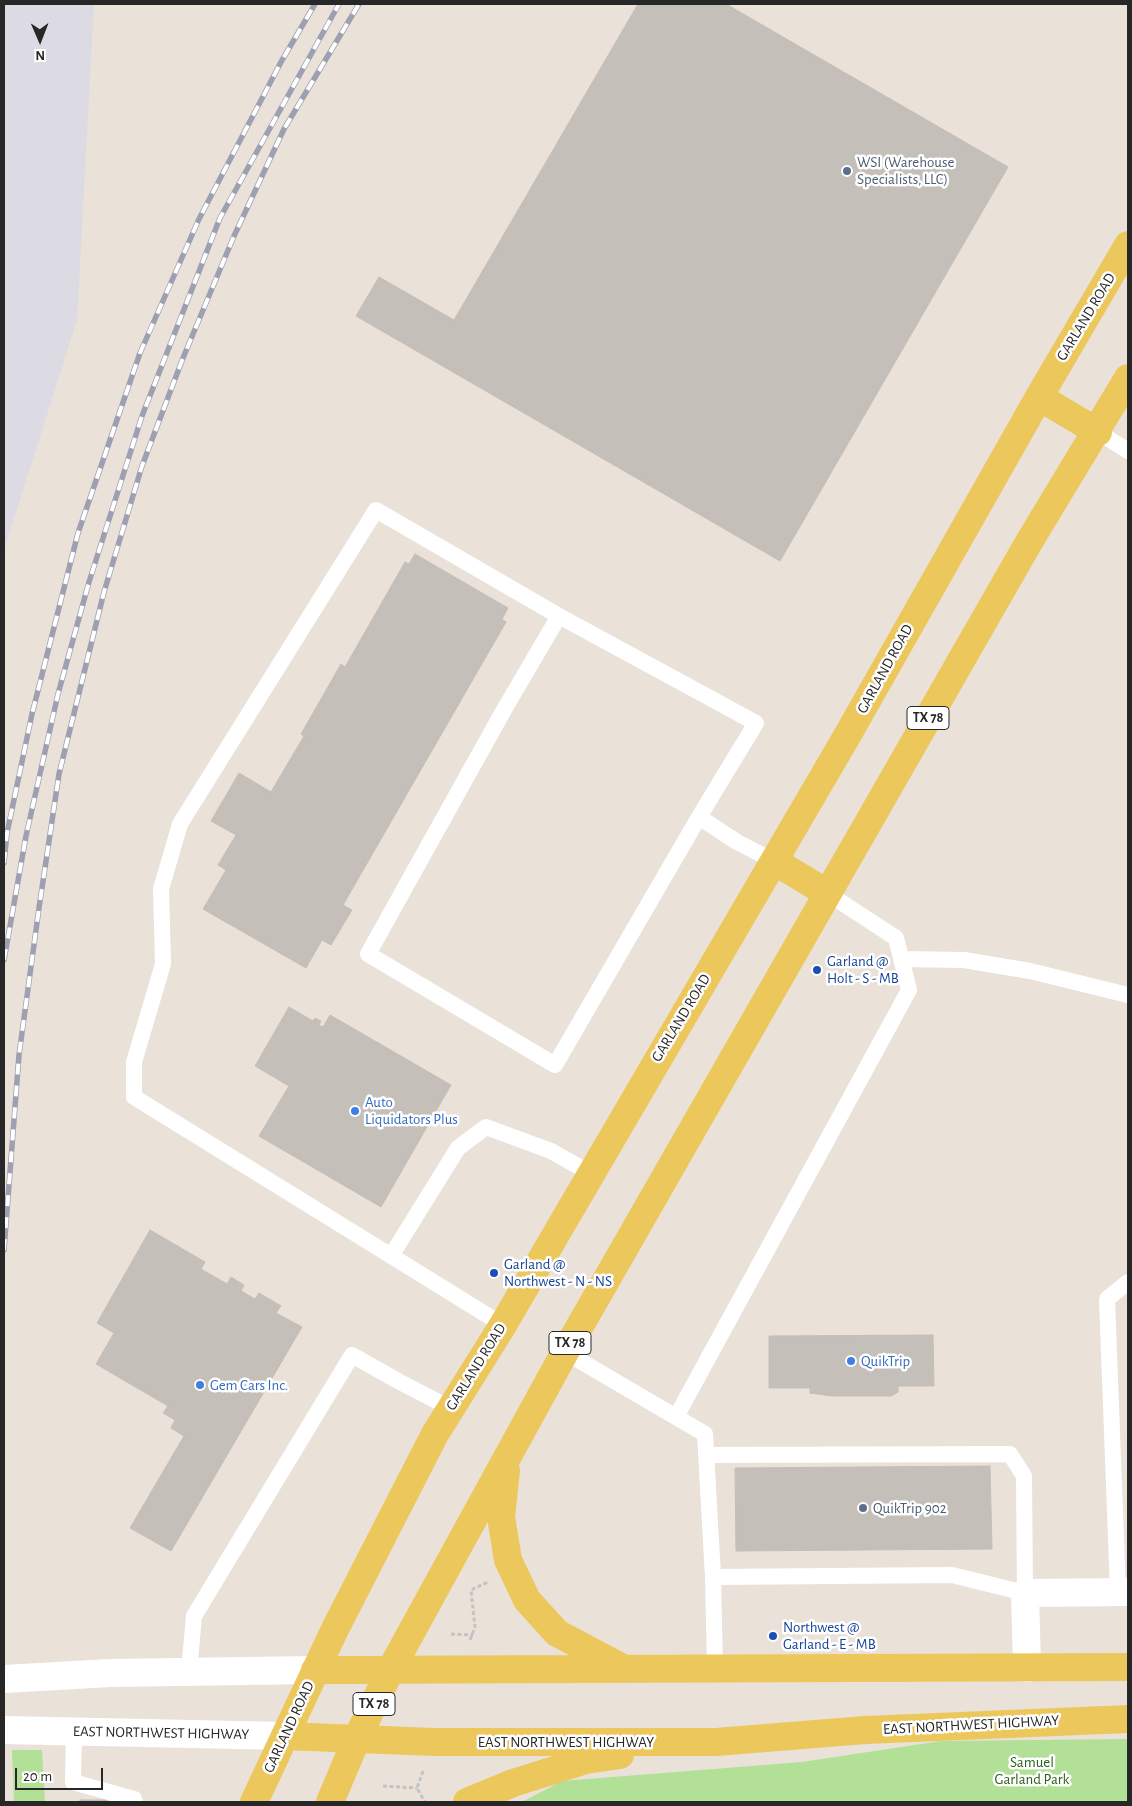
<!DOCTYPE html>
<style>
body{margin:0}
#map{position:relative;width:1132px;height:1806px;overflow:hidden;background:#eae2d9;font-family:"Alegreya Sans",sans-serif}
canvas{display:block}
.frame{position:absolute;inset:0;border:5px solid #272727;pointer-events:none}
.north{position:absolute;left:15px;top:15px;width:50px;height:50px;-webkit-text-stroke:4px #fff;paint-order:stroke;rotate:179deg;font-size:14px;font-weight:700;line-height:20px;text-align:center;color:#272727}
.north::after{content:'';display:block;margin:auto;width:18px;height:22px;background:#272727;clip-path:polygon(50% 0,100% 100%,50% 72%,0 100%)}
.scale{position:absolute;left:15px;top:1768px;width:88px;height:22px;box-sizing:border-box;border:2px solid #272727;border-top:0;padding-left:6px;font-size:15px;line-height:18px;white-space:nowrap;color:#272727;-webkit-text-stroke:4px #fff;paint-order:stroke}
</style>
<div id="map">
<canvas width="1132" height="1806"></canvas>
<div class="frame"></div>
<div class="north">N</div>
<div class="scale">20 m</div>
</div>
<script>
const g = document.querySelector('canvas').getContext('2d');
g.lineJoin = 'round';
function fillPath(path, color) { g.fillStyle = color; g.fill(path, 'evenodd'); }
const shape = rows => new Path2D(rows.map(r => 'M' + r).join(''));
function stroke(path, color, width, dash) { g.strokeStyle = color; g.lineWidth = width; g.lineCap = dash ? 'butt' : 'round'; g.setLineDash(dash || []); g.stroke(path); }
function write(font, color, halo, rows, align = 'center') {
  g.font = font + ' "Alegreya Sans",sans-serif'; g.lineWidth = 5; g.setLineDash([]); g.textBaseline = 'middle'; g.strokeStyle = halo; g.fillStyle = color; for (const [text, x, y, turn = 0] of rows) {
    g.save(); g.translate(x, y); g.rotate((+turn || 0) * Math.PI / 180); g.textAlign = isNaN(turn) ? turn : align; if (halo) g.strokeText(text, 0, 0); g.fillText(text, 0, 0); g.restore();
  }
}
const industrial = shape([
 [4,4,94,4,77,320,4,550]
]);
const green = shape([
 [1128,1739,1128,1802,522,1802,562,1781,802,1762,941,1741],
 [12,1750,42,1750,45,1802,14,1802]
]);
const building = shape([
 [638,4,726,4,1008,167,780,561,356,316,379,277,454,320,638,4],
 [415,554,508,608,502,619,506,622,343,905,352,910,331,945,322,940,306,968,203,909,226,870,218,865,236,835,211,821,239,773,271,792,304,736,301,734,341,664,345,667,405,562,409,564,415,554],
 [289,1007,313,1021,315,1018,321,1021,319,1025,323,1027,330,1015,451,1085,381,1207,259,1136,289,1086,255,1066,289,1007],
 [150,1230,205,1262,201,1269,227,1284,231,1277,244,1285,241,1291,255,1299,259,1293,281,1306,276,1313,302,1327,171,1551,130,1528,184,1436,171,1428,175,1420,163,1413,168,1406,96,1364,114,1333,97,1323,150,1230],
 [933,1335,934,1386,898,1386,898,1392,891,1396,832,1396,810,1393,810,1388,769,1388,769,1336,933,1335],
 [990,1466,992,1549,736,1551,735,1468,990,1466],
 [80,1800,107,1800,107,1802,80,1802,80,1800]
]);
const path = shape([
 [451,1634,473,1635],
 [470,1640,475,1627,471,1590,488,1582],
 [423,1771,417,1788,425,1802],
 [383,1786,417,1788]
]);
const service = shape([
 [1098,432,1128,451],
 [699,817,756,723,559,616,505,708,368,954,555,1065,699,817,737,842,774,861],
 [901,959,964,960,1030,971,1128,995],
 [391,1256,458,1148,486,1127,551,1151,590,1173],
 [503,1325,134,1097,134,1062,163,964,161,889,180,824,376,510,559,616],
 [565,1352,705,1434,713,1577],
 [676,1417,909,990,896,938,827,893],
 [706,1455,1010,1454,1024,1476,1025,1593,952,1575,713,1577,715,1668],
 [1118,1592,1107,1299,1128,1282],
 [189,1672,194,1616,352,1355,398,1381,450,1408],
 [74,1731,73,1782,134,1799,135,1802]
]);
const minor = shape([
 [1027,1668,1025,1593,1128,1592]
]);
const secondary = shape([
 [4,1679,110,1673,315,1670],
 [4,1730,285,1736]
]);
const primary = shape([
 [1039,397,1098,432],
 [774,861,827,893],
 [506,1470,501,1517,508,1560,527,1600,557,1633,621,1667],
 [315,1670,1128,1667],
 [285,1736,434,1742,716,1742,865,1730,1128,1719],
 [254,1802,335,1629,435,1434,503,1325,847,736,1039,397,1128,245],
 [330,1802,357,1738,390,1671,565,1352,1029,542,1128,378],
 [467,1802,513,1783,586,1760,620,1755]
]);
const rail = shape([
 [4,863,7,833,32,714,78,533,140,353,199,219,281,62,315,4],
 [4,960,26,836,58,694,89,582,142,416,220,218,339,4],
 [4,1250,19,1055,39,908,59,774,104,592,142,466,183,358,234,236,284,129,359,4]
]);
const markers = [
 [847,171,5,"#5c6f8a"],
 [817,970,5,"#1a4fb4"],
 [355,1111,5,"#3f7fe0"],
 [494,1273,5,"#1a4fb4"],
 [851,1361,5,"#3f7fe0"],
 [200,1385,5,"#3f7fe0"],
 [863,1508,5,"#5c6f8a"],
 [773,1636,5,"#1a4fb4"]
];
const shields = [
 [928,718,42],
 [570,1343,42],
 [374,1704,42]
];
const shieldNames = [
 ["TX 78",928,718],
 ["TX 78",570,1343],
 ["TX 78",374,1704]
];
const serviceNames = [
 ["WSI (Warehouse",857,162],
 ["Specialists, LLC)",857,179],
 ["QuikTrip 902",873,1508]
];
const streetNames = [
 ["GARLAND ROAD",1086,317,-59],
 ["GARLAND ROAD",885,669,-61],
 ["GARLAND ROAD",681,1018,-59],
 ["GARLAND ROAD",476,1367,-58],
 ["EAST NORTHWEST HIGHWAY",971,1725,-3],
 ["GARLAND ROAD",289,1727,-65],
 ["EAST NORTHWEST HIGHWAY",161,1733,1],
 ["EAST NORTHWEST HIGHWAY",566,1742]
];
const transitNames = [
 ["Garland @",827,961],
 ["Holt - S - MB",827,978],
 ["Garland @",504,1264],
 ["Northwest - N - NS",504,1281],
 ["Northwest @",783,1627],
 ["Garland - E - MB",783,1644]
];
const shopNames = [
 ["Auto",365,1102],
 ["Liquidators Plus",365,1119],
 ["QuikTrip",861,1361],
 ["Gem Cars Inc.",210,1385]
];
const parkNames = [
 ["Samuel",1032,1762],
 ["Garland Park",1032,1779]
];
fillPath(industrial, '#dcdae2');
fillPath(green, '#b1e096');
fillPath(building, '#c5bfb9');
stroke(building, '#c5beb3', 1);
stroke(path, '#c3c3c3', 3, [4, 2.5]);
stroke(service, '#fff', 16);
stroke(minor, '#fff', 28);
stroke(secondary, '#fff', 28);
stroke(primary, '#ecc75c', 28);
stroke(rail, '#9ca0b1', 5.5);
stroke(rail, '#fff', 4, [11]);
for (const [x, y, r, color] of markers) { const dot = new Path2D(); dot.arc(x, y, r, 0, 2 * Math.PI); g.fillStyle = color; g.fill(dot); stroke(dot, '#fff', 2); }
for (const [x, y, w] of shields) { const box = new Path2D(); box.roundRect(x - w / 2, y - 11.5, w, 23, 4); g.fillStyle = '#fff'; g.fill(box); stroke(box, '#272727', 1); }
write('bold 14px', '#272727', null, shieldNames);
write('15px', '#4e5e75', '#fff', serviceNames, 'left');
write('15px', '#272727', '#fff', streetNames);
write('15px', '#164399', '#fff', transitNames, 'left');
write('15px', '#366cbe', '#fff', shopNames, 'left');
write('15px', '#2b611b', '#fff', parkNames);
</script>
